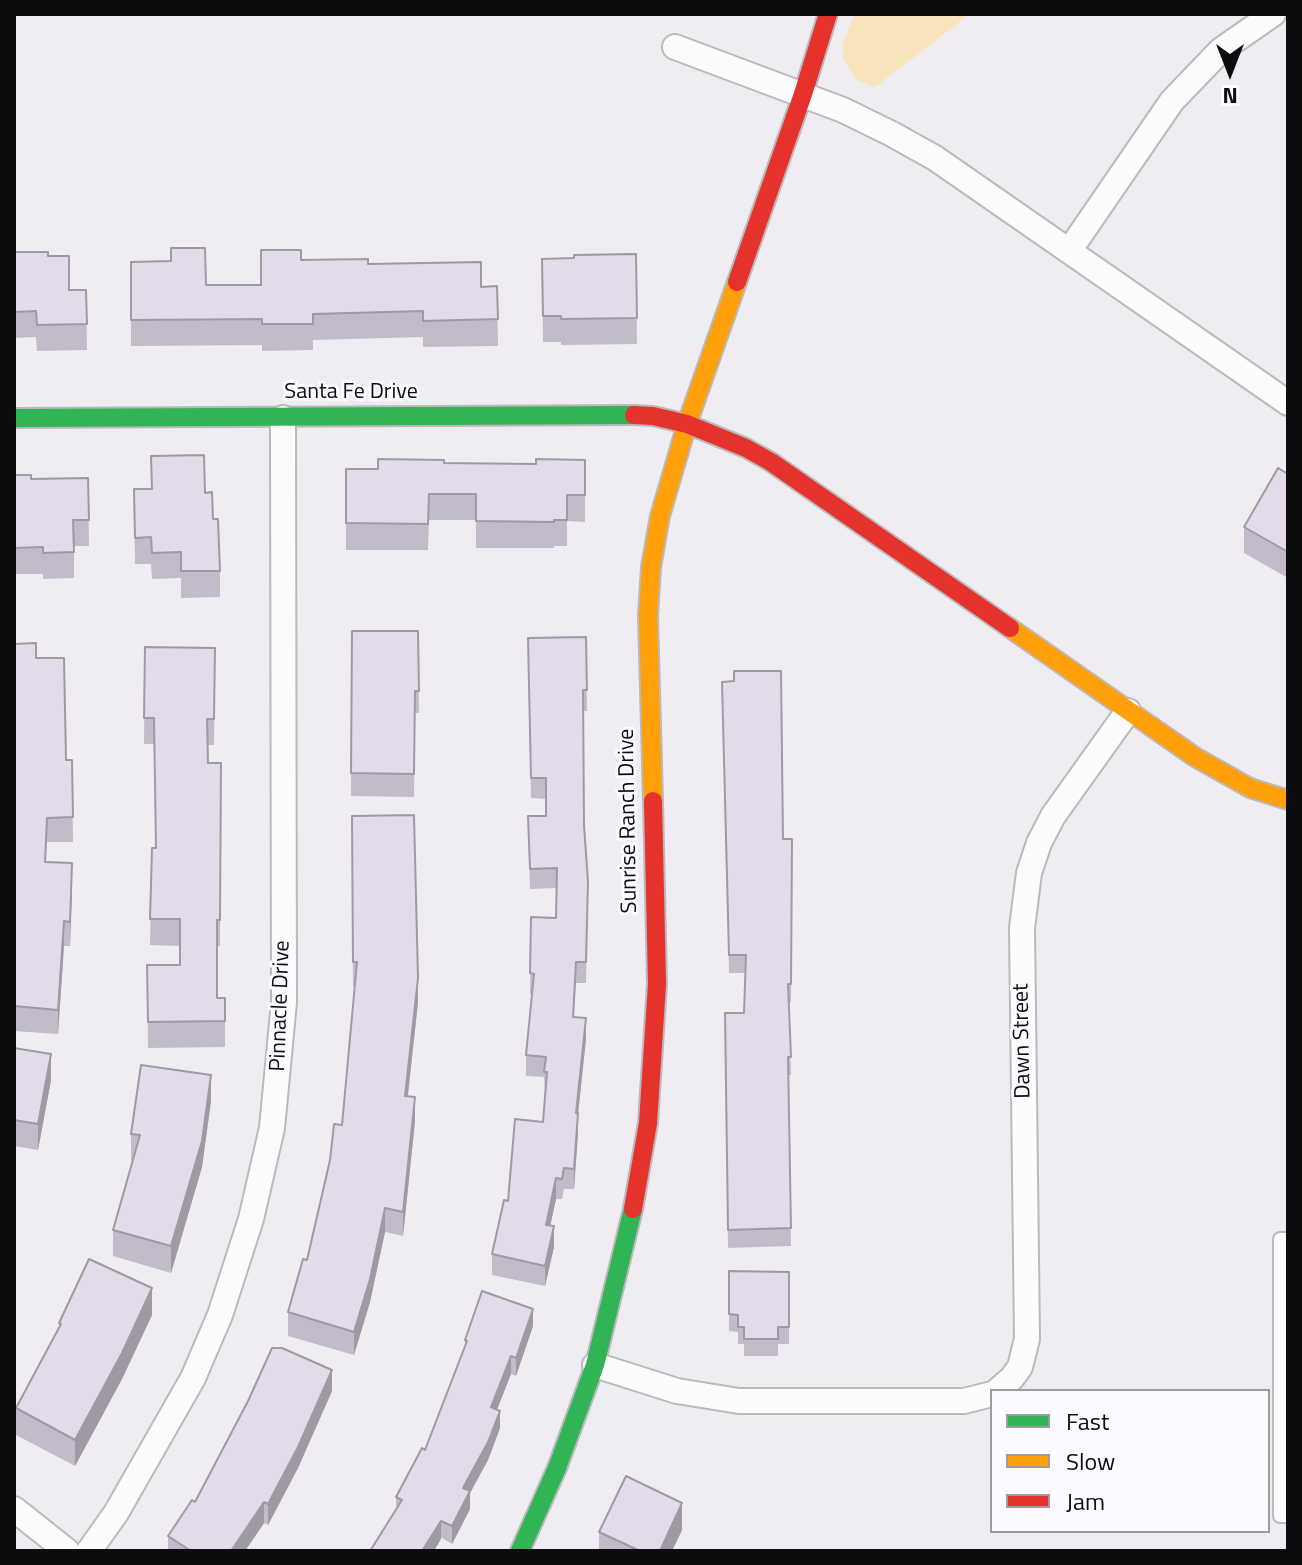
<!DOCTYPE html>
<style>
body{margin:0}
#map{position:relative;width:1302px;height:1565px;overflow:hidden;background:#efedf1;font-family:"Titillium Web",sans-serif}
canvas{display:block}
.frame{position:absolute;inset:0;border:16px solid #0d0c0e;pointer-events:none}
.legend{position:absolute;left:990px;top:1389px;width:280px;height:144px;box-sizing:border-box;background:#fdfaff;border:2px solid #9d9b9f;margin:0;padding:10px 14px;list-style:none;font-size:24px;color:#0d0c0e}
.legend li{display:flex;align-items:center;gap:16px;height:40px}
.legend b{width:40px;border:2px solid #9d9b9f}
.north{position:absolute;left:1190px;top:32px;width:80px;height:80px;-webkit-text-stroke:6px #fdfaff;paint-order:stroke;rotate:180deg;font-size:22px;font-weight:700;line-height:32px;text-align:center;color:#0d0c0e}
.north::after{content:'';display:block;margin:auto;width:28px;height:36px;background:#0d0c0e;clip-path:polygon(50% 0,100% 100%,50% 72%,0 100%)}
</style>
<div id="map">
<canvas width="1302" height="1565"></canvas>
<div class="frame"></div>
<ul class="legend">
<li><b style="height:10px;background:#30b455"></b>Fast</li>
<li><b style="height:10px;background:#ff9f0a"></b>Slow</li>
<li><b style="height:10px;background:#e5322d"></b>Jam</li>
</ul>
<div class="north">N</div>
</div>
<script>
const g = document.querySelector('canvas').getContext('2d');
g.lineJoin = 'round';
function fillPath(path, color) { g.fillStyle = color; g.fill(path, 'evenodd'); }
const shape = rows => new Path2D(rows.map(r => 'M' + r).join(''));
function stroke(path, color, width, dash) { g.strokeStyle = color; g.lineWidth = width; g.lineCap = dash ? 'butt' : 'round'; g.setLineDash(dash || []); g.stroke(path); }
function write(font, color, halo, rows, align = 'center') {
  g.font = font + ' "Titillium Web",sans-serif'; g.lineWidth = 6; g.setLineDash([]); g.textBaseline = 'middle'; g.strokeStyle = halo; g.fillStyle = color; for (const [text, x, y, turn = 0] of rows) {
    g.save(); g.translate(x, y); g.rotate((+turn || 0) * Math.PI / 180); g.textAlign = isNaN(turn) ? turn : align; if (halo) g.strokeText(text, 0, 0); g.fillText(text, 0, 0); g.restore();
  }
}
const green = shape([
 [854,14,970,14,874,88,855,78,843,58,843,43]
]);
const lane = shape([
 [1288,1239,1280,1239,1280,1516,1288,1516]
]);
const street = shape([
 [675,47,843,110,892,134,935,158,1288,403],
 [1069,251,1172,101,1221,50,1273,14],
 [595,1365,677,1391,739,1401,964,1401,992,1394],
 [997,1391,1012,1378,1020,1367,1027,1339,1022,928,1029,873,1039,843,1053,816,1128,711],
 [14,1509,67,1551],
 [89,1551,116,1513,193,1378,220,1315,251,1219,272,1128,284,1002,283,418]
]);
const fast = shape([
 [14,418,634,415],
 [520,1551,557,1468,595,1365,633,1209]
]);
const slow = shape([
 [1010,628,1195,757,1250,788,1288,800],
 [653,801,648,616,651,567,660,516,687,424,737,282]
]);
const jam = shape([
 [737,282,803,94,828,14],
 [634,415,653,416,687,424,746,448,771,462,1010,628],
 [633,1209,648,1123,657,984,653,801]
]);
const wall = shape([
 [14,252,48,256,69,290,86,290,87,350,37,351,36,337,14,338],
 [636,254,637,344,561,345,561,342,543,342,542,259,574,258],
 [301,260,368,264,481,287,497,286,498,346,423,347,423,337,313,340,313,350,262,351,262,345,131,346,131,262,206,285,261,285],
 [585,460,585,522,567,521,567,546,554,546,554,548,476,548,476,520,429,520,428,550,346,550,346,469,378,469,536,464],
 [1288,474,1288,578,1244,553,1244,527],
 [14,475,31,479,88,478,89,546,74,546,74,578,43,579,43,574,14,574],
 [134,489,205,493,213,519,220,571,220,597,181,598,181,578,152,579,151,564,135,564],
 [352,631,418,631,419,713,415,713,414,797,351,796],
 [586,637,587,711,583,711,584,825,588,882,586,983,576,983,574,1017,586,1039,578,1113,578,1133,574,1189,564,1189,562,1199,556,1199,550,1226,554,1247,545,1286,492,1275,492,1254,508,1201,543,1122,545,1092,544,1077,526,1076,526,1055,532,994,530,994,531,917,556,918,556,888,530,889,528,816,546,816,546,799,531,798,528,658],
 [14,644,36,658,66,760,72,760,73,842,47,842,46,862,72,887,70,946,64,946,58,1034,14,1031],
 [145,647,215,648,214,745,208,745,208,763,221,763,220,946,217,946,217,998,225,998,225,1047,148,1048,147,965,180,965,180,946,150,945,152,848,156,848,154,744,144,744],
 [722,682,783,839,792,839,791,1002,789,1002,791,1075,788,1075,791,1246,728,1248,725,1013,744,1013,745,973,729,973],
 [352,816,418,1002,408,1096,415,1121,403,1236,385,1232,370,1302,354,1355,288,1336,288,1312,307,1260,342,1125,355,986,353,986],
 [14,1048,51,1080,38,1150,14,1146],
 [211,1101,202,1167,171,1273,113,1256,113,1230,133,1160,131,1160,131,1134],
 [789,1272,789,1344,778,1344,778,1356,744,1356,744,1344,738,1344,738,1332,729,1331,729,1314],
 [152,1315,122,1379,75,1466,16,1435,16,1408,59,1328,59,1323],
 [533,1326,516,1376,511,1374,497,1409,500,1428,488,1460,470,1493,470,1509,452,1544,396,1510,396,1497,425,1450,465,1347,465,1340],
 [332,1391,298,1468,268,1525,264,1523,245,1551,168,1551,168,1536,195,1502],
 [682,1530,672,1551,599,1551,599,1532]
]);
const shadedWall = shape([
 [72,863,72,887,70,946,70,922],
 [64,921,64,946,58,1034,58,1010],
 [418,978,418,1002,405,1120,405,1096],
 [586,1018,586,1039,576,1133,576,1113],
 [51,1054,51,1080,38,1150,38,1124],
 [211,1075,211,1101,202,1167,171,1273,171,1246],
 [415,1097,415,1121,403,1236,403,1212],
 [578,1113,578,1133,574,1189,574,1169],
 [556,1178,556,1199,546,1245,546,1225],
 [385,1208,385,1232,370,1302,354,1355,354,1332],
 [16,1225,16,1251,14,1255,14,1229],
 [554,1226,554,1247,545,1286,545,1266],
 [152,1288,152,1315,122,1379,75,1466,75,1440],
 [533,1309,533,1326,516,1376,516,1358],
 [511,1356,511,1374,491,1425,491,1407],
 [332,1370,332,1391,298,1468,268,1525,268,1504],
 [500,1411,500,1428,488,1460,470,1493,470,1509,452,1544,452,1526,463,1488],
 [264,1502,264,1523,245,1551,231,1551],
 [682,1503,682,1530,672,1551,660,1551],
 [441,1521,441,1539,434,1551,422,1551]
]);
const building = shape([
 [171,248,205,248,206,285,261,285,261,250,301,250,301,260,368,259,368,264,481,262,481,287,497,286,498,319,423,321,423,311,313,314,313,324,262,324,262,319,131,320,131,262,171,261,171,248],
 [14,252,48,252,48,256,69,256,69,290,86,290,87,324,37,325,36,311,14,312,14,252],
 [636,254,637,318,561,319,561,316,543,316,542,259,574,258,574,255,636,254],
 [204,455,205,493,212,492,213,519,218,519,220,571,181,571,181,552,152,553,151,537,135,538,134,489,152,489,151,456,204,455],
 [378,459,444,460,444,463,536,464,536,459,585,460,585,495,567,495,567,520,554,520,554,522,476,521,476,494,429,494,428,524,346,523,346,469,378,469,378,459],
 [1278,468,1288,474,1288,552,1244,527,1278,468],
 [14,475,31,475,31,479,88,478,89,520,73,520,74,552,43,553,43,547,14,548,14,475],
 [352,631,418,631,419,691,415,691,414,774,351,773,352,631],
 [586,637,587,690,583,690,584,825,588,882,586,962,576,962,573,1017,586,1018,576,1113,578,1113,574,1169,564,1168,562,1179,556,1178,546,1225,554,1226,545,1266,492,1254,504,1200,508,1201,515,1119,543,1122,547,1072,544,1072,546,1057,526,1055,534,974,530,973,531,917,556,918,557,868,530,869,528,816,546,816,546,778,531,778,528,638,586,637],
 [36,643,36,658,64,658,66,760,72,760,73,817,47,818,45,862,72,863,70,922,64,921,58,1010,14,1006,14,644,36,643],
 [145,647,215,648,214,719,207,719,208,763,221,763,220,920,217,920,217,998,225,998,225,1021,148,1022,147,965,180,965,180,919,150,919,152,848,156,848,154,718,144,718,145,647],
 [734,671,781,671,783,839,792,839,791,984,788,984,791,1057,788,1057,791,1228,728,1230,725,1013,744,1013,746,955,729,955,722,682,734,681,734,671],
 [414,815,418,978,405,1096,415,1097,403,1212,385,1208,370,1279,354,1332,288,1312,303,1259,307,1260,330,1160,334,1124,342,1125,357,962,353,962,352,816,414,815],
 [14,1048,51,1054,38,1124,14,1120,14,1048],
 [141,1065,211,1075,202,1141,171,1246,113,1230,140,1135,131,1134,141,1065],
 [89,1259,152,1288,122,1353,75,1440,16,1408,61,1324,59,1323,89,1259],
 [729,1271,789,1272,789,1327,778,1327,778,1339,744,1339,744,1327,738,1327,738,1315,729,1314,729,1271],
 [482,1291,533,1309,516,1358,511,1356,491,1407,500,1411,488,1442,463,1488,470,1491,452,1526,441,1521,422,1551,370,1551,402,1500,396,1497,422,1448,425,1450,467,1341,465,1340,482,1291],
 [272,1348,282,1348,332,1370,298,1447,268,1504,264,1502,231,1551,191,1551,168,1536,192,1500,195,1502,248,1401,272,1348],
 [626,1476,682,1503,660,1551,640,1551,599,1532,626,1476]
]);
const streetNames = [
 ["Santa Fe Drive",351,393],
 ["Sunrise Ranch Drive",629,821,-91],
 ["Pinnacle Drive",281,1006,-88],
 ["Dawn Street",1023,1041,-91]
];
fillPath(green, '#f7e4ba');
stroke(lane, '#bbb9bc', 16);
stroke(street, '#bbb9bc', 28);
stroke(fast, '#bbb9bc', 22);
stroke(slow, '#bbb9bc', 22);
stroke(jam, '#bbb9bc', 22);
stroke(lane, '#fdfcfd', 12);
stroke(street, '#fdfcfd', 24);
stroke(fast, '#30b455', 18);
stroke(slow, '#ff9f0a', 18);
stroke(jam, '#e5322d', 18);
fillPath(wall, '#c3bbc9');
fillPath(shadedWall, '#9f99a4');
fillPath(building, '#e3daea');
stroke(building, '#9f99a4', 2);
write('22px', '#0d0c0e', '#fdfaff', streetNames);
</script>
